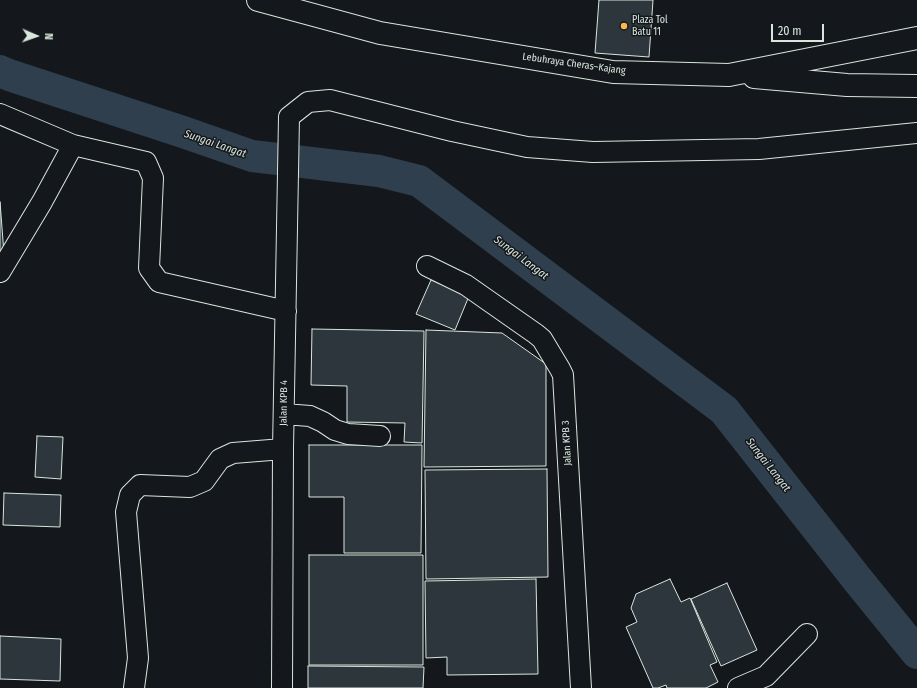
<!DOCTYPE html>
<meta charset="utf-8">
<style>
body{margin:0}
#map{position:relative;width:917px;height:688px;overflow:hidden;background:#14181c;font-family:"Fira Sans Condensed",sans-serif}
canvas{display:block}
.north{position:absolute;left:16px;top:16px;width:40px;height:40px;-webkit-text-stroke:3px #14181c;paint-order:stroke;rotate:92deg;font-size:11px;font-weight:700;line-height:16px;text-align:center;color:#d8e6dc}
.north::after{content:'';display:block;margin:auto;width:14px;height:18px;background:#d8e6dc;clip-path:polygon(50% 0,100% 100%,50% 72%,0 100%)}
.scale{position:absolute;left:771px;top:24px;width:53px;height:18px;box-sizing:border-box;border:2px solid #d8e6dc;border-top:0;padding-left:5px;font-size:12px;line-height:14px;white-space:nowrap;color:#d8e6dc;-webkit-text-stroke:3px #14181c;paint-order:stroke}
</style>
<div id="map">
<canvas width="917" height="688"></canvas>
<div class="north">N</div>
<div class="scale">20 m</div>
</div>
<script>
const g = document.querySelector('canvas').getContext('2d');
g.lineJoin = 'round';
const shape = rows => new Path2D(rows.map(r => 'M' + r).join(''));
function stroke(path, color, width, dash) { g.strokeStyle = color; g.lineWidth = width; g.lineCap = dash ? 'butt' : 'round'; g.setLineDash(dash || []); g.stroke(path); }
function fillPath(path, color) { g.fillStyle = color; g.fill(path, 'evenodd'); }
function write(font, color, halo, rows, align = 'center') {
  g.font = font + ' "Fira Sans Condensed",sans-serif'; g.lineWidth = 3; g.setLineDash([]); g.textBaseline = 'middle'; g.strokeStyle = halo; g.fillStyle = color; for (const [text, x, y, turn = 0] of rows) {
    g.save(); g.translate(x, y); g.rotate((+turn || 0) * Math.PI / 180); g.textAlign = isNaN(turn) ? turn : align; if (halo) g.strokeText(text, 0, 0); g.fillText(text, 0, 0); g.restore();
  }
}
const river = shape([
 [0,71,9,75,183,132,252,156,379,171,419,181,724,410,857,579,917,653]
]);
const building = shape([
 [599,0,653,0,649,57,595,53,599,0],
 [0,202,4,254,0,254,0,202],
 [431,280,469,296,455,330,416,314,431,280],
 [312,329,424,331,422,443,404,442,405,423,347,422,347,386,311,385,312,329],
 [426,330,502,333,546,364,546,466,424,467,426,330],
 [37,436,63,437,61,479,35,477,37,436],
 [309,445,422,445,421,553,344,553,344,497,309,497,309,445],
 [547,469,548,577,426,579,425,470,547,469],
 [4,493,61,495,60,527,3,525,4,493],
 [309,555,423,555,423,665,309,665,309,555],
 [536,579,538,674,447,675,447,657,426,658,425,581,536,579],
 [670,579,681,602,690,598,717,662,710,665,718,682,706,688,667,688,666,685,658,688,653,688,626,627,637,622,631,608,636,594,670,579],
 [727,583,757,650,721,666,691,599,727,583],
 [0,636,61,639,60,681,0,679,0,636],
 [308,666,424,667,423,688,308,688,308,666]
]);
const minor = shape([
 [0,114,73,145,146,162,153,178,149,268,159,282,286,311],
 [427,266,466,285,536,334,542,339,560,369,563,375,581,688],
 [0,272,42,202,73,145],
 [284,414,310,416,323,422,335,430,348,434,380,436],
 [134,688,138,658,126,512,130,495,140,485,190,487,204,481,220,459,233,453,283,449],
 [282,688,283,449,289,117,308,102,330,100,452,131,527,147,593,152,759,149,917,133],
 [738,688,766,676,807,634]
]);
const highway = shape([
 [258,0,380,33,613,72,729,75,917,38],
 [754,77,847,85,917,86]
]);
const markers = [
 [624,26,4,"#ffb74d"]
];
const poiNames = [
 ["Plaza Tol",632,20],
 ["Batu 11",632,32]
];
const streetNames = [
 ["Lebuhraya Cheras–Kajang",574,64,8],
 ["Jalan KPB 4",284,403,-89],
 ["Jalan KPB 3",567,443,-93]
];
const waterNames = [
 ["Sungai Langat",215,144,19],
 ["Sungai Langat",521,258,37],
 ["Sungai Langat",768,465,52]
];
stroke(river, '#2f3f4d', 32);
fillPath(building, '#2c363c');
stroke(building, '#d8e6dc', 1);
stroke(minor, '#d8e6dc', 22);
stroke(highway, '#d8e6dc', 24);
stroke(minor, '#14181c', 20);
stroke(highway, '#14181c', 22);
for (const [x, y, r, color] of markers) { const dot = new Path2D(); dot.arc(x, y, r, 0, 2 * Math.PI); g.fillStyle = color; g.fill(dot); stroke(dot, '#14181c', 1.5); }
write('10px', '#d8e6dc', '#14181c', poiNames, 'left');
write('10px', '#d8e6dc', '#14181c', streetNames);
write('italic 11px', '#d8e6dc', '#14181c', waterNames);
</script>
